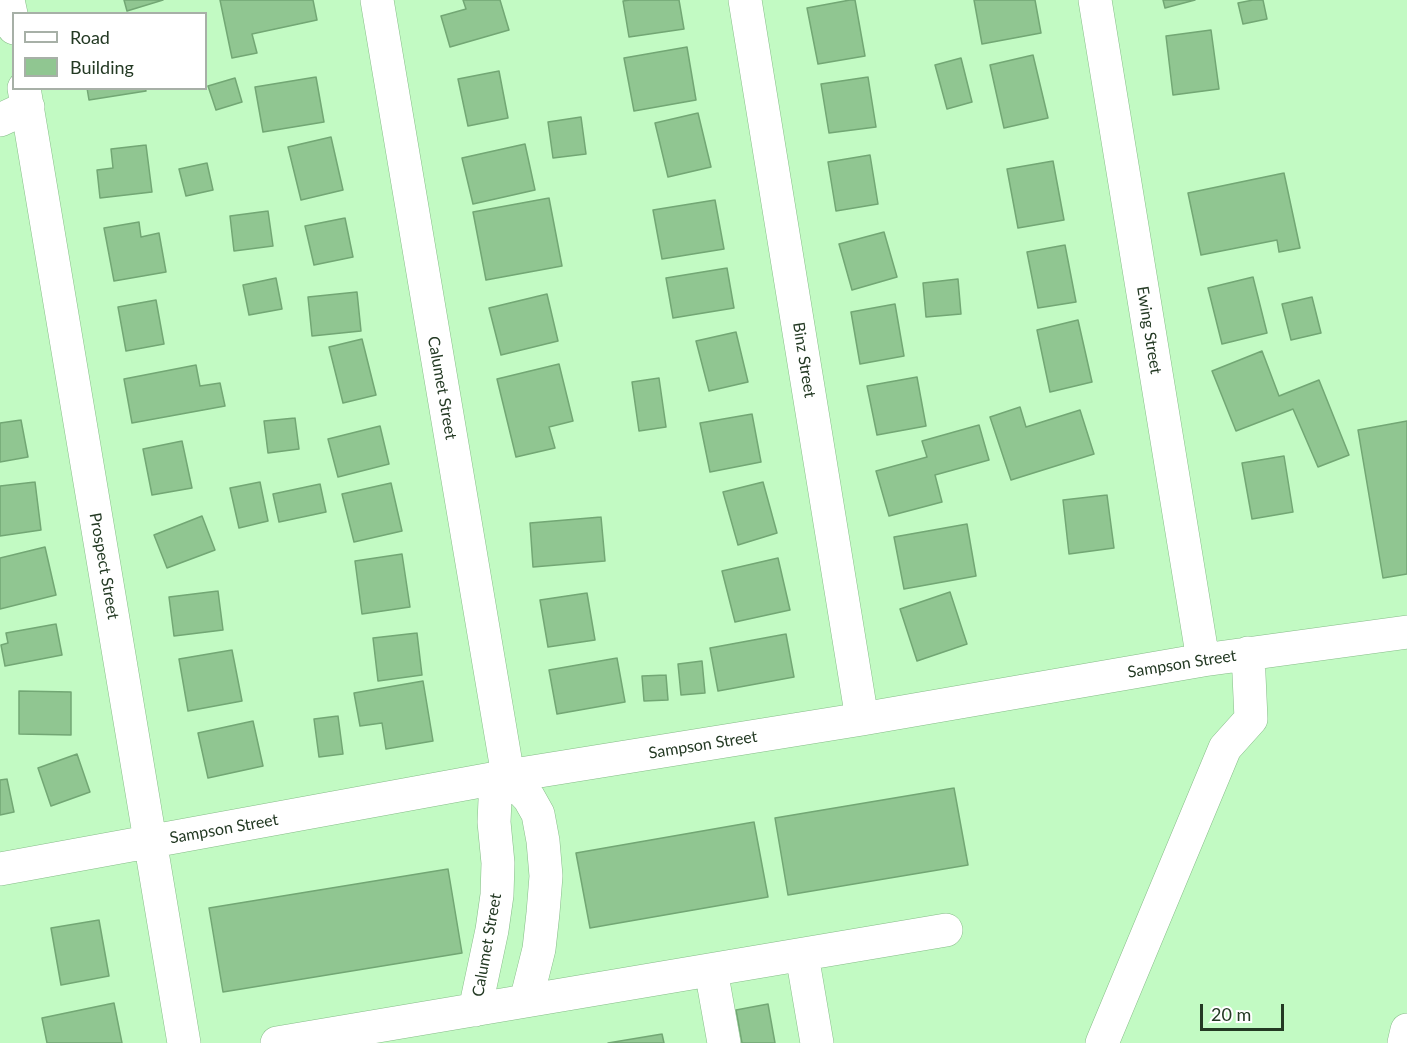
<!DOCTYPE html>
<style>
body{margin:0}
#map{position:relative;width:1407px;height:1043px;overflow:hidden;background:#c2fac3;font-family:Lato,sans-serif}
canvas{display:block}
.legend{position:absolute;left:12px;top:12px;width:195px;height:78px;box-sizing:border-box;background:#fff;border:2px solid #a7b0a7;margin:0;padding:8px 10px;list-style:none;font-size:18px;color:#233923}
.legend li{display:flex;align-items:center;gap:12px;height:30px}
.legend b{width:30px;border:2px solid #a7b0a7}
.scale{position:absolute;left:1200px;top:1004px;width:84px;height:27px;box-sizing:border-box;border:3px solid #233923;border-top:0;padding-left:8px;font-size:18px;line-height:21px;white-space:nowrap;color:#233923;-webkit-text-stroke:4px #fff;paint-order:stroke}
</style>
<div id="map">
<canvas width="1407" height="1043"></canvas>
<ul class="legend">
<li><b style="height:8px;background:#fff"></b>Road</li>
<li><b style="height:16px;background:#90c691"></b>Building</li>
</ul>
<div class="scale">20 m</div>
</div>
<script>
const g = document.querySelector('canvas').getContext('2d');
g.lineJoin = 'round';
function fillPath(path, color) { g.fillStyle = color; g.fill(path, 'evenodd'); }
const shape = rows => new Path2D(rows.map(r => 'M' + r).join(''));
function stroke(path, color, width, dash) { g.strokeStyle = color; g.lineWidth = width; g.lineCap = dash ? 'butt' : 'round'; g.setLineDash(dash || []); g.stroke(path); }
function write(font, color, halo, rows, align = 'center') {
  g.font = font + ' Lato,sans-serif'; g.lineWidth = 6; g.setLineDash([]); g.textBaseline = 'middle'; g.strokeStyle = halo; g.fillStyle = color; for (const [text, x, y, turn = 0] of rows) {
    g.save(); g.translate(x, y); g.rotate((+turn || 0) * Math.PI / 180); g.textAlign = isNaN(turn) ? turn : align; if (halo) g.strokeText(text, 0, 0); g.fillText(text, 0, 0); g.restore();
  }
}
const building = shape([
 [124,0,163,0,127,11,124,0],
 [220,0,313,0,317,20,252,34,257,53,232,58,220,0],
 [463,0,500,0,509,30,450,47,441,16,466,9,463,0],
 [630,0,679,0,684,29,629,37,623,1,630,0],
 [850,0,855,0,865,56,818,64,807,8,850,0],
 [974,0,1035,0,1041,33,982,44,974,0],
 [1163,0,1195,0,1165,8,1163,0],
 [1253,0,1263,0,1267,19,1243,24,1238,3,1253,0],
 [1211,30,1219,89,1173,95,1166,36,1211,30],
 [687,47,696,100,634,111,624,58,687,47],
 [1033,55,1048,118,1004,128,990,65,1033,55],
 [961,58,972,102,947,109,935,65,961,58],
 [499,71,508,118,468,126,458,79,499,71],
 [316,77,324,122,263,132,255,87,316,77],
 [868,77,876,127,829,133,821,84,868,77],
 [235,78,242,102,216,110,208,86,235,78],
 [87,88,145,88,146,91,89,100,87,88],
 [698,113,711,167,668,177,655,123,698,113],
 [581,117,586,154,553,158,548,122,581,117],
 [331,137,343,190,301,200,288,147,331,137],
 [525,144,535,190,473,204,462,158,525,144],
 [146,145,152,192,100,198,97,170,113,168,111,149,146,145],
 [870,155,878,204,836,211,828,162,870,155],
 [1053,161,1064,220,1018,228,1007,169,1053,161],
 [207,163,213,190,186,196,179,169,207,163],
 [1284,173,1300,248,1279,252,1277,240,1201,255,1188,193,1284,173],
 [549,198,562,266,486,280,473,212,549,198],
 [715,200,724,249,662,259,653,210,715,200],
 [268,211,273,246,234,251,230,216,268,211],
 [345,218,353,257,314,265,305,226,345,218],
 [139,222,141,237,159,233,166,272,114,281,104,228,139,222],
 [884,232,897,277,852,290,839,244,884,232],
 [1065,245,1076,302,1038,308,1027,252,1065,245],
 [727,268,734,308,673,318,666,278,727,268],
 [1253,277,1267,333,1222,344,1208,288,1253,277],
 [276,278,282,309,249,315,243,285,276,278],
 [958,279,961,314,926,317,923,283,958,279],
 [357,292,361,331,312,336,308,297,357,292],
 [547,294,558,341,501,355,489,308,547,294],
 [1312,297,1321,333,1291,340,1282,304,1312,297],
 [156,300,164,344,126,351,118,307,156,300],
 [895,304,904,356,860,364,851,312,895,304],
 [1078,320,1092,382,1050,392,1037,330,1078,320],
 [736,332,748,382,709,391,696,341,736,332],
 [362,339,376,395,343,403,329,347,362,339],
 [1262,351,1279,396,1319,380,1349,455,1318,467,1293,409,1236,431,1212,371,1262,351],
 [559,364,573,421,549,427,555,448,516,457,497,379,559,364],
 [196,365,200,386,220,383,225,406,132,423,124,379,196,365],
 [917,377,926,426,877,435,867,386,917,377],
 [659,378,666,427,639,431,632,382,659,378],
 [1020,407,1026,427,1080,410,1094,454,1011,480,990,417,1020,407],
 [752,414,761,462,710,472,700,423,752,414],
 [295,418,299,449,268,453,264,421,295,418],
 [21,420,28,457,0,462,0,423,21,420],
 [1407,421,1407,574,1383,578,1358,430,1407,421],
 [979,425,989,460,935,475,942,502,889,516,876,471,927,457,922,441,979,425],
 [380,426,389,464,338,477,328,439,380,426],
 [182,441,192,488,152,495,143,449,182,441],
 [1284,456,1293,512,1252,519,1242,463,1284,456],
 [35,482,41,530,0,536,0,486,35,482],
 [260,482,268,521,239,528,230,488,260,482],
 [763,482,777,533,738,545,723,492,763,482],
 [391,483,402,531,354,542,342,494,391,483],
 [320,484,326,512,279,522,273,494,320,484],
 [1107,495,1114,548,1069,554,1063,500,1107,495],
 [202,516,215,550,167,568,154,535,202,516],
 [601,517,605,561,533,567,530,523,601,517],
 [967,524,976,576,904,589,894,537,967,524],
 [45,547,56,595,0,609,0,558,45,547],
 [402,554,410,607,362,614,355,561,402,554],
 [778,558,790,610,735,622,722,571,778,558],
 [218,591,223,630,174,636,169,597,218,591],
 [950,592,967,644,917,661,900,609,950,592],
 [587,593,595,640,548,647,540,600,587,593],
 [56,624,62,655,5,666,1,645,8,643,6,633,56,624],
 [417,633,422,675,378,681,373,638,417,633],
 [786,634,794,677,718,691,710,648,786,634],
 [232,650,242,701,188,711,179,659,232,650],
 [617,658,625,702,557,714,549,670,617,658],
 [702,661,705,693,681,695,678,664,702,661],
 [666,675,668,700,644,701,642,676,666,675],
 [423,681,433,741,386,749,382,723,360,726,354,693,423,681],
 [19,691,71,692,71,735,19,734,19,691],
 [338,716,343,754,319,757,314,719,338,716],
 [253,721,263,766,208,778,198,733,253,721],
 [77,754,90,792,51,806,38,768,77,754],
 [7,779,14,812,0,815,0,780,7,779],
 [954,788,968,865,788,895,775,818,954,788],
 [754,822,768,897,590,928,576,853,754,822],
 [448,869,462,953,223,992,209,908,448,869],
 [99,920,109,976,61,985,51,928,99,920],
 [114,1003,122,1043,47,1043,42,1018,114,1003],
 [768,1004,775,1043,742,1043,736,1010,768,1004],
 [662,1034,664,1043,608,1043,662,1034]
]);
const minor = shape([
 [8,0,14,28],
 [377,0,508,776,529,798,538,814,543,841,546,876,543,913,539,949,526,1001],
 [745,0,862,719],
 [1095,0,1203,660],
 [24,88,184,1043],
 [0,120,28,107],
 [0,869,508,776,862,719,1203,660,1407,632],
 [802,955,817,1043],
 [711,970,724,1043],
 [475,1010,492,930,497,895,498,863,494,822,495,800,508,776],
 [277,1043,946,930],
 [1102,1043,1225,748,1251,719,1248,653]
]);
const major = shape([
 [1404,1043,1407,1030]
]);
const streetNames = [
 ["Ewing Street",1149,330,81],
 ["Binz Street",804,360,81],
 ["Calumet Street",442,388,80],
 ["Prospect Street",104,566,80],
 ["Sampson Street",1182,664,-9],
 ["Sampson Street",703,745,-9],
 ["Sampson Street",224,829,-10],
 ["Calumet Street",487,945,-80]
];
fillPath(building, '#90c691');
stroke(building, '#72a774', 1.5);
stroke(minor, '#86bc88', 34);
stroke(major, '#86bc88', 34);
stroke(minor, '#fff', 33);
stroke(major, '#fff', 33);
write('16px', '#233923', '#fff', streetNames);
</script>
